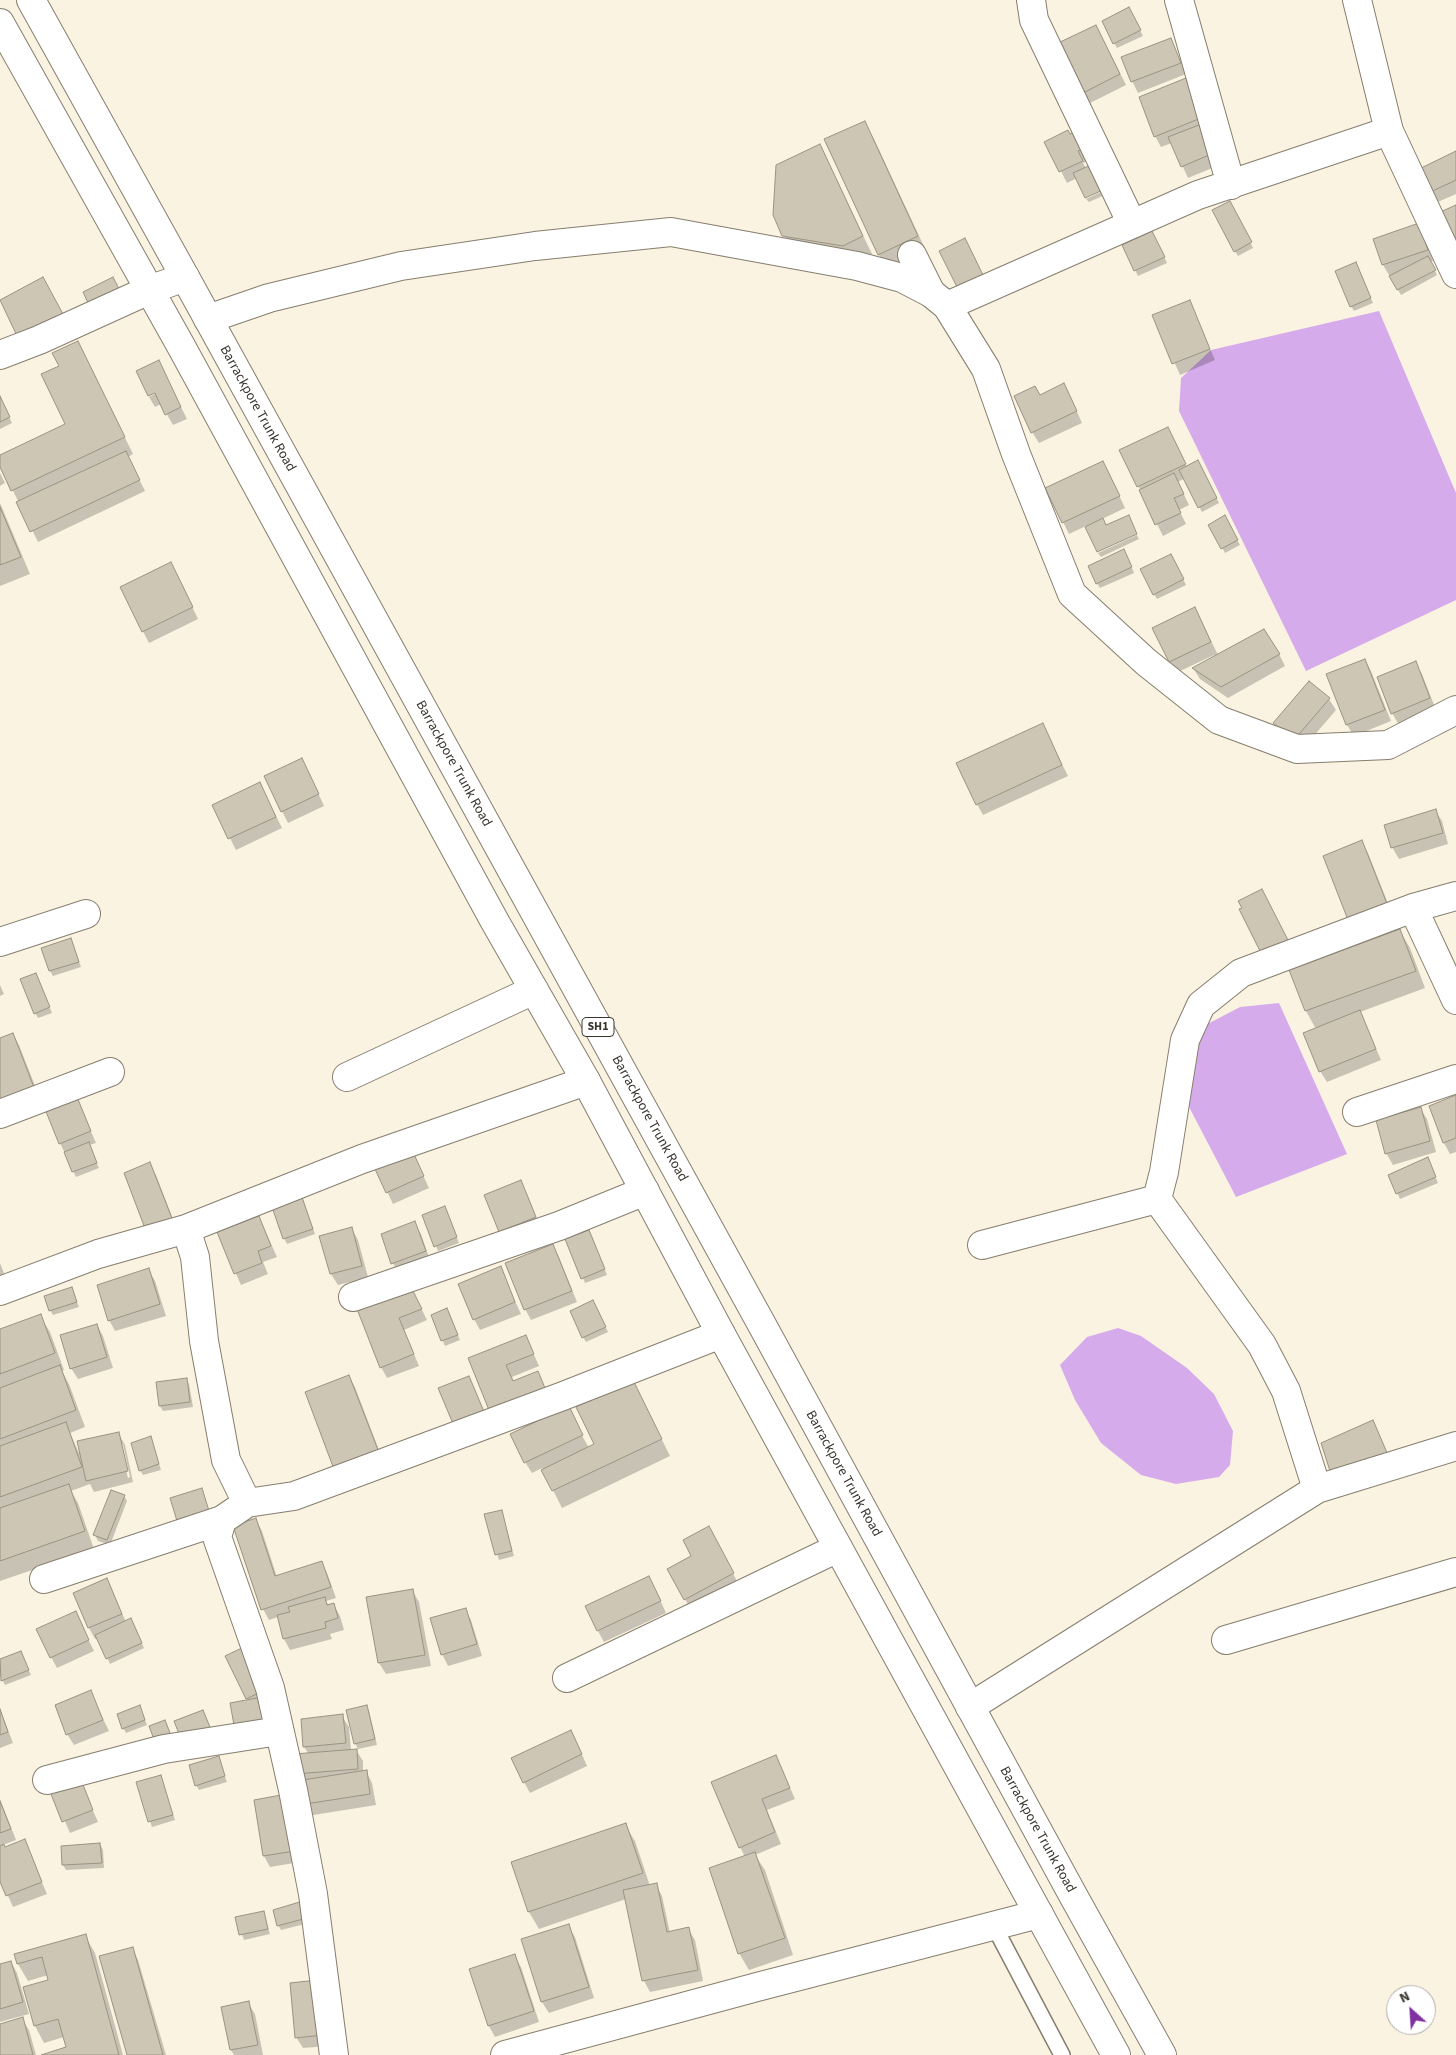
<!DOCTYPE html>
<style>
body{margin:0}
#map{position:relative;width:1456px;height:2055px;overflow:hidden;background:#fbf3e1;font-family:"Source Sans 3",sans-serif}
canvas{display:block}
.north{position:absolute;left:1386px;top:1985px;width:50px;height:50px;box-sizing:border-box;background:#fff;border:1px solid #afaeab;border-radius:50%;rotate:334deg;font-size:14px;font-weight:700;line-height:20px;text-align:center;color:#38342e}
.north::after{content:'';display:block;margin:auto;width:18px;height:22px;background:#8031a1;clip-path:polygon(50% 0,100% 100%,50% 72%,0 100%)}
</style>
<div id="map">
<canvas width="1456" height="2055"></canvas>
<div class="north">N</div>
</div>
<script>
const g = document.querySelector('canvas').getContext('2d');
g.lineJoin = 'round';
function fillPath(path, color) { g.fillStyle = color; g.fill(path, 'evenodd'); }
const shape = rows => new Path2D(rows.map(r => 'M' + r).join(''));
function stroke(path, color, width, dash) { g.strokeStyle = color; g.lineWidth = width; g.lineCap = dash ? 'butt' : 'round'; g.setLineDash(dash || []); g.stroke(path); }
function write(font, color, halo, rows, align = 'center') {
  g.font = font + ' "Source Sans 3",sans-serif'; g.lineWidth = 4.5; g.setLineDash([]); g.textBaseline = 'middle'; g.strokeStyle = halo; g.fillStyle = color; for (const [text, x, y, turn = 0] of rows) {
    g.save(); g.translate(x, y); g.rotate((+turn || 0) * Math.PI / 180); g.textAlign = isNaN(turn) ? turn : align; if (halo) g.strokeText(text, 0, 0); g.fillText(text, 0, 0); g.restore();
  }
}
const water = shape([
 [1379,311,1456,493,1456,600,1306,671,1179,411,1181,378,1211,350],
 [1279,1003,1347,1154,1236,1197,1188,1105,1198,1029,1240,1007],
 [1118,1328,1141,1336,1187,1368,1214,1394,1233,1431,1230,1465,1219,1477,1176,1484,1141,1475,1101,1443,1075,1400,1060,1365,1087,1337]
]);
const shadow = shape([
 [1129,9,1143,36,1117,48,1103,22],
 [1102,37,1126,85,1088,104,1082,93],
 [1171,39,1186,74,1138,93,1132,81],
 [1186,80,1222,164,1188,178,1172,143,1161,147,1155,136],
 [864,122,874,139,927,253,889,272,879,255,826,140],
 [1068,132,1094,158,1083,163,1086,168,1077,178,1067,183,1046,142],
 [820,146,872,254,853,262,794,253,784,236],
 [1456,153,1456,194,1431,205,1425,194],
 [1105,190,1107,194,1089,202,1086,199],
 [1233,207,1253,248,1238,256,1235,251],
 [1425,236,1433,261,1430,262,1437,275,1401,295,1383,265,1374,240],
 [1155,238,1167,263,1138,276,1123,246],
 [1356,263,1373,303,1354,311,1351,306],
 [1189,301,1215,360,1180,375,1154,316],
 [78,342,133,454,128,457,145,491,38,542,0,464,0,457,67,425,60,366],
 [164,373,187,419,173,425,161,404,155,407,149,397,161,391],
 [1040,396,1070,396,1082,423,1039,443,1032,432],
 [0,398,12,423,0,429],
 [1168,429,1187,467,1201,467,1219,503,1202,512,1185,478,1178,482,1189,505,1179,510,1186,524,1163,536,1121,451],
 [0,473,5,483,0,486],
 [1109,474,1125,508,1102,519,1106,527,1097,551,1086,526,1069,534,1047,489],
 [0,503,30,574,0,586],
 [1224,517,1240,545,1225,553,1210,525],
 [1137,535,1139,539,1101,557,1098,553],
 [1127,556,1134,573,1100,588,1097,583],
 [1174,560,1186,585,1157,599,1154,594],
 [177,575,198,619,149,643,121,588],
 [1201,620,1218,655,1279,654,1285,666,1228,698,1200,679,1193,668,1215,657,1214,655,1176,673,1154,628],
 [1365,660,1371,671,1391,721,1354,736,1347,725,1327,675],
 [1415,663,1422,674,1436,710,1399,725,1392,713],
 [1329,699,1336,710,1301,751,1281,734,1275,723],
 [1042,724,1068,776,983,815,977,804],
 [308,771,324,806,288,823,265,777],
 [260,784,282,828,236,850,213,805],
 [1435,810,1442,821,1448,844,1399,859,1392,847],
 [1361,842,1368,853,1395,921,1324,857],
 [1400,931,1410,948,1425,988,1360,1012,1381,1060,1327,1082,1320,1071,1316,1029,1306,1011,1291,970],
 [71,939,81,967,53,976,50,971],
 [36,974,52,1013,38,1018,35,1013],
 [0,985,4,994,0,996],
 [13,1034,19,1045,41,1101,0,1039],
 [1456,1097,1456,1152,1450,1154,1444,1143],
 [77,1099,96,1143,89,1145,99,1168,76,1177,60,1143],
 [1420,1108,1427,1119,1436,1152,1393,1165,1386,1153],
 [413,1154,429,1188,393,1204,377,1170],
 [149,1164,156,1175,178,1232,154,1242],
 [1430,1164,1438,1183,1400,1199,1389,1175],
 [521,1182,541,1228,506,1243,500,1232],
 [302,1198,315,1234,287,1244,284,1238],
 [447,1213,459,1243,438,1251,436,1246],
 [259,1217,277,1257,263,1262,268,1274,241,1285,218,1233],
 [414,1222,421,1234,431,1263,399,1274,393,1263],
 [352,1229,358,1240,368,1277,338,1285,331,1274,321,1237],
 [591,1236,607,1275,585,1283,583,1278],
 [553,1246,559,1257,577,1302,531,1320,525,1309],
 [0,1263,10,1289,0,1293],
 [500,1268,521,1314,480,1330,474,1319],
 [149,1270,155,1281,166,1316,115,1331,109,1320],
 [71,1289,79,1307,53,1315,50,1310],
 [412,1290,427,1320,404,1330,419,1366,387,1378,381,1367,359,1310],
 [596,1307,608,1332,586,1342,583,1337],
 [447,1309,460,1340,445,1346,432,1315],
 [40,1316,50,1332,64,1370,62,1371,69,1384,85,1427,70,1433,79,1453,118,1433,125,1445,133,1482,94,1492,90,1484,71,1491,78,1503,94,1549,0,1581,0,1331],
 [120,1444,123,1444,130,1477,128,1478],
 [97,1325,103,1336,113,1368,78,1379,71,1368],
 [526,1337,539,1366,512,1377,514,1382,537,1372,552,1404,470,1359],
 [349,1376,355,1387,385,1466,343,1483],
 [186,1379,189,1384,193,1407,163,1411,160,1406],
 [633,1381,670,1456,562,1508,542,1468,532,1473,525,1462,579,1430,589,1448,596,1445],
 [151,1438,161,1470,143,1475,140,1470],
 [124,1496,127,1501,110,1545,98,1541,95,1535],
 [501,1511,514,1556,499,1560,486,1515],
 [256,1520,262,1531,277,1577,321,1562,327,1573,336,1598,326,1601,329,1606,334,1605,340,1616,344,1630,330,1634,332,1639,290,1650,284,1639,278,1617,269,1620,263,1609],
 [715,1539,739,1585,691,1610,685,1599,693,1556],
 [107,1580,126,1622,133,1625,144,1648,110,1664,98,1638,95,1639,89,1628],
 [655,1589,666,1613,604,1642,598,1631],
 [412,1590,419,1602,431,1666,386,1674,379,1663],
 [465,1609,471,1620,482,1656,448,1666,442,1654],
 [75,1613,94,1651,57,1668,51,1657],
 [245,1648,261,1698,249,1701,227,1657],
 [20,1652,31,1675,5,1685,0,1675,0,1661],
 [90,1692,109,1731,74,1745,67,1734],
 [366,1706,369,1711,377,1745,358,1749,355,1743],
 [140,1707,147,1725,126,1733,123,1728],
 [0,1709,13,1743,0,1748],
 [342,1716,349,1727,351,1750,356,1750,363,1761,363,1772,366,1771,372,1783,376,1805,307,1816,297,1782,309,1754,304,1747],
 [577,1743,587,1766,530,1793,524,1782],
 [776,1756,795,1799,767,1810,781,1844,755,1855,765,1870,793,1955,749,1970,739,1953,745,1857,740,1847],
 [218,1757,227,1782,199,1790,196,1785],
 [160,1776,175,1820,152,1827,137,1783],
 [79,1779,98,1822,70,1833,51,1790],
 [0,1799,16,1840,3,1845,5,1849,24,1841,47,1894,13,1907,0,1878],
 [298,1806,306,1861,270,1867,264,1856],
 [625,1825,635,1841,650,1886,656,1885,662,1896,670,1933,688,1929,695,1940,703,1981,650,1992,644,1981,626,1899,539,1929,529,1912,513,1863],
 [100,1844,103,1850,104,1868,66,1870,63,1865],
 [305,1908,309,1923,281,1930,278,1925],
 [263,1912,270,1934,244,1940,236,1918],
 [568,1926,575,1937,594,1998,549,2013,542,2002,523,1940],
 [85,1936,95,1953,123,2055,43,2055,67,2048,64,2037,44,2043,35,2026,24,1988,50,1981,48,1975,28,1981,18,1964,15,1955],
 [132,1948,138,1960,166,2055,128,2055],
 [514,1956,521,1967,539,2022,495,2037,489,2026],
 [11,1962,17,1973,29,2014,0,2022,0,1965],
 [292,1984,328,2046,303,2048,296,2037],
 [248,2003,255,2014,263,2055,234,2055,231,2050,222,2008],
 [22,2019,29,2030,36,2055,0,2055,0,2025]
]);
const building = shape([
 [1129,7,1141,30,1113,44,1102,21,1129,7],
 [1096,25,1120,74,1081,94,1056,44,1096,25],
 [1171,38,1181,63,1131,82,1121,57,1171,38],
 [1186,78,1201,118,1154,137,1139,97,1186,78],
 [865,121,918,236,878,255,824,139,865,121],
 [1204,123,1216,152,1181,167,1168,137,1204,123],
 [1081,129,1089,147,1078,151,1083,161,1059,172,1044,142,1068,130,1070,134,1081,129],
 [820,144,863,236,843,246,782,236,773,215,776,165,820,144],
 [1456,151,1456,180,1424,195,1413,172,1456,151],
 [1093,164,1105,189,1085,198,1073,173,1093,164],
 [1230,201,1252,242,1234,252,1212,210,1230,201],
 [1456,205,1456,250,1436,214,1456,205],
 [1419,223,1428,250,1382,265,1373,239,1419,223],
 [1152,231,1165,257,1134,271,1122,245,1152,231],
 [965,238,984,277,958,289,939,251,965,238],
 [1428,256,1436,270,1397,290,1389,276,1428,256],
 [1356,262,1371,298,1350,307,1335,271,1356,262],
 [43,277,63,314,18,338,0,300,43,277],
 [113,277,120,291,89,305,83,292,113,277],
 [1190,300,1210,349,1172,364,1152,315,1190,300],
 [78,341,125,437,11,491,0,467,0,455,65,424,41,374,59,366,52,353,78,341],
 [159,360,181,407,165,415,155,393,148,396,136,371,159,360],
 [1064,383,1077,411,1031,433,1014,396,1035,386,1040,395,1064,383],
 [0,396,10,417,0,422,0,396],
 [1168,427,1186,464,1137,487,1119,450,1168,427],
 [126,451,140,480,30,532,16,502,126,451],
 [1198,460,1217,498,1198,508,1179,470,1198,460],
 [1103,461,1120,496,1062,523,1045,488,1103,461],
 [1174,473,1184,494,1174,498,1181,513,1155,525,1139,490,1174,473],
 [0,507,21,557,0,565,0,507],
 [1129,515,1137,534,1097,552,1085,527,1103,518,1106,525,1129,515],
 [1225,515,1238,540,1221,549,1208,525,1225,515],
 [1124,549,1132,567,1096,584,1088,566,1124,549],
 [1171,554,1184,579,1153,595,1140,569,1171,554],
 [171,562,193,607,142,632,120,587,171,562],
 [1195,607,1211,642,1169,662,1152,628,1195,607],
 [1264,629,1280,654,1221,687,1192,668,1264,629],
 [1365,659,1385,710,1346,725,1326,674,1365,659],
 [1416,661,1430,698,1391,714,1377,677,1416,661],
 [1309,681,1330,698,1294,740,1273,723,1309,681],
 [1043,723,1062,765,976,805,956,763,1043,723],
 [302,758,319,794,281,812,264,776,302,758],
 [260,782,276,817,228,839,212,805,260,782],
 [1436,809,1443,833,1391,848,1384,825,1436,809],
 [1362,840,1389,909,1350,925,1323,856,1362,840],
 [1262,889,1292,948,1265,961,1239,909,1242,908,1238,901,1262,889],
 [1400,929,1416,971,1305,1011,1289,970,1400,929],
 [71,938,79,962,49,971,41,948,71,938],
 [36,973,50,1007,34,1014,20,979,36,973],
 [1360,1010,1376,1049,1319,1072,1303,1033,1360,1010],
 [13,1033,35,1090,0,1104,0,1038,13,1033],
 [1456,1095,1456,1138,1443,1143,1429,1106,1456,1095],
 [77,1097,91,1131,59,1144,45,1109,77,1097],
 [1421,1107,1430,1141,1385,1154,1376,1120,1421,1107],
 [89,1142,97,1163,72,1172,64,1152,89,1142],
 [413,1152,424,1176,386,1193,375,1169,413,1152],
 [1428,1157,1436,1177,1396,1194,1388,1175,1428,1157],
 [150,1162,173,1221,146,1231,124,1173,150,1162],
 [521,1180,536,1217,499,1232,484,1195,521,1180],
 [302,1197,313,1229,283,1239,272,1207,302,1197],
 [445,1206,457,1237,434,1247,422,1215,445,1206],
 [259,1216,271,1246,258,1251,262,1263,234,1274,217,1232,259,1216],
 [415,1221,426,1251,391,1264,381,1234,415,1221],
 [352,1227,362,1266,330,1274,319,1236,352,1227],
 [589,1230,605,1269,581,1279,565,1239,589,1230],
 [553,1244,572,1291,524,1310,505,1263,553,1244],
 [501,1266,515,1302,473,1320,458,1284,501,1266],
 [149,1268,160,1304,108,1321,97,1285,149,1268],
 [72,1287,77,1302,49,1311,44,1296,72,1287],
 [412,1289,422,1309,399,1318,414,1354,380,1368,357,1309,412,1289],
 [593,1300,606,1327,582,1338,570,1311,593,1300],
 [447,1308,458,1335,441,1341,431,1315,447,1308],
 [41,1314,55,1353,0,1374,0,1329,41,1314],
 [97,1324,107,1357,70,1369,60,1335,97,1324],
 [526,1335,534,1354,506,1365,513,1381,538,1371,547,1393,491,1415,468,1358,526,1335],
 [60,1365,76,1410,0,1439,0,1388,60,1365],
 [349,1375,380,1455,335,1472,305,1392,349,1375],
 [469,1376,485,1414,454,1426,438,1388,469,1376],
 [187,1378,190,1402,159,1406,156,1382,187,1378],
 [633,1380,662,1439,552,1491,541,1470,594,1444,576,1407,633,1380],
 [569,1406,583,1435,524,1463,510,1434,569,1406],
 [1373,1420,1388,1455,1331,1474,1321,1443,1373,1420],
 [66,1422,82,1467,0,1497,0,1446,66,1422],
 [119,1432,128,1471,86,1481,77,1441,119,1432],
 [151,1436,159,1464,139,1471,131,1443,151,1436],
 [69,1484,85,1531,0,1561,0,1508,69,1484],
 [202,1488,209,1511,177,1521,170,1498,202,1488],
 [111,1490,125,1495,107,1540,93,1535,111,1490],
 [502,1510,512,1551,495,1555,484,1514,502,1510],
 [256,1518,275,1576,322,1561,331,1587,261,1610,233,1526,256,1518],
 [709,1526,734,1573,684,1600,667,1569,691,1556,683,1540,709,1526],
 [649,1576,661,1601,597,1631,585,1606,649,1576],
 [107,1578,122,1614,88,1628,73,1593,107,1578],
 [413,1589,425,1655,378,1663,366,1597,413,1589],
 [325,1597,327,1605,334,1603,338,1618,325,1622,326,1628,283,1639,277,1615,290,1612,288,1607,325,1597],
 [466,1608,477,1644,441,1655,430,1618,466,1608],
 [76,1611,89,1640,50,1658,36,1629,76,1611],
 [131,1618,142,1643,106,1659,95,1635,131,1618],
 [246,1646,267,1689,246,1699,225,1656,246,1646],
 [21,1651,29,1670,1,1681,0,1659,21,1651],
 [91,1690,103,1720,66,1735,55,1705,91,1690],
 [262,1697,268,1729,236,1736,230,1703,262,1697],
 [140,1705,145,1720,122,1729,117,1714,140,1705],
 [367,1705,375,1739,354,1744,346,1710,367,1705],
 [0,1709,8,1732,0,1735,0,1709],
 [203,1710,212,1732,183,1744,174,1721,203,1710],
 [343,1714,346,1743,303,1747,301,1719,343,1714],
 [165,1720,172,1738,156,1745,149,1726,165,1720],
 [571,1730,582,1754,523,1783,511,1758,571,1730],
 [357,1749,358,1769,295,1774,294,1754,357,1749],
 [776,1755,790,1788,762,1799,775,1832,739,1848,711,1782,776,1755],
 [219,1756,225,1776,195,1786,189,1765,219,1756],
 [367,1770,370,1794,299,1805,296,1781,367,1770],
 [161,1775,173,1815,148,1822,136,1782,161,1775],
 [80,1777,93,1810,62,1822,49,1789,80,1777],
 [292,1793,301,1850,263,1856,254,1800,292,1793],
 [0,1801,11,1829,0,1833,0,1801],
 [626,1823,643,1873,528,1912,511,1862,626,1823],
 [25,1839,42,1882,6,1896,0,1882,0,1846,4,1844,5,1847,25,1839],
 [100,1843,102,1863,62,1865,61,1846,100,1843],
 [755,1852,785,1938,738,1954,709,1868,755,1852],
 [657,1883,667,1932,689,1927,698,1970,642,1981,623,1890,657,1883],
 [303,1901,307,1918,277,1926,273,1910,303,1901],
 [264,1911,268,1929,239,1935,235,1917,264,1911],
 [569,1924,589,1987,541,2002,521,1939,569,1924],
 [86,1934,119,2055,41,2055,66,2047,58,2019,34,2026,23,1987,48,1980,42,1957,17,1964,14,1954,86,1934],
 [133,1947,163,2055,127,2055,99,1956,133,1947],
 [515,1954,534,2011,488,2026,469,1969,515,1954],
 [11,1961,23,2002,0,2009,0,1964,11,1961],
 [317,1980,323,2035,295,2038,290,1983,317,1980],
 [249,2001,258,2045,230,2050,221,2007,249,2001],
 [23,2017,33,2055,0,2055,0,2024,23,2017]
]);
const service = shape([
 [994,1926,1062,2055]
]);
const minor = shape([
 [1031,0,1034,20,1132,224],
 [1179,0,1231,185],
 [1357,0,1389,131],
 [912,255,931,293],
 [947,306,1198,195,1389,131,1456,274],
 [1413,908,1456,896],
 [0,942,86,914],
 [347,1077,534,990],
 [1357,1112,1456,1079],
 [0,1114,110,1072],
 [186,1229,195,1257,204,1341,226,1460,247,1503,294,1496,563,1396,721,1334],
 [982,1245,1157,1199],
 [0,1291,98,1254,186,1229,362,1159,586,1081],
 [353,1297,559,1226,645,1191],
 [1317,1489,1456,1446],
 [247,1503,222,1520,217,1537,270,1688,293,1790,313,1894,334,2055],
 [44,1579,222,1520],
 [1226,1640,1456,1572],
 [567,1678,838,1548],
 [970,1707,1317,1489,1286,1391,1262,1345,1157,1199,1164,1172,1185,1040,1201,1005,1241,973,1413,908,1456,1000],
 [47,1780,164,1749,279,1731]
]);
const tertiary = shape([
 [208,319,269,298,401,266,535,246,671,232,857,266,902,278,931,293,947,306,986,369,1016,454,1072,594,1146,662,1219,720,1297,749,1388,745,1456,710],
 [0,355,39,340,149,290,185,277],
 [505,2055,757,1987,1039,1914]
]);
const primary = shape([
 [31,0,185,277,761,1323,1074,1897,1162,2055],
 [0,23,181,346,494,920,586,1081,721,1334,1116,2055]
]);
const shields = [
 [598,1027,32]
];
const shieldNames = [
 ["SH1",598,1027]
];
const streetNames = [
 ["Barrackpore Trunk Road",257,409,61],
 ["Barrackpore Trunk Road",453,764,61],
 ["Barrackpore Trunk Road",649,1119,61],
 ["Barrackpore Trunk Road",843,1474,61],
 ["Barrackpore Trunk Road",1037,1830,61]
];
fillPath(water, '#d6abeb');
fillPath(shadow, '#0003');
fillPath(building, '#cec6b5');
stroke(building, '#9a9282', 1);
stroke(service, '#867e6e', 18);
stroke(minor, '#867e6e', 30);
stroke(tertiary, '#867e6e', 30);
stroke(primary, '#867e6e', 30);
stroke(service, '#fff', 15);
stroke(minor, '#fff', 28);
stroke(tertiary, '#fff', 28);
stroke(primary, '#fff', 28);
for (const [x, y, w] of shields) { const box = new Path2D(); box.roundRect(x - w / 2, y - 9.5, w, 19, 4); g.fillStyle = '#fff'; g.fill(box); stroke(box, '#38342e', 1); }
write('bold 12px', '#38342e', null, shieldNames);
write('14px', '#38342e', '#fff', streetNames);
</script>
